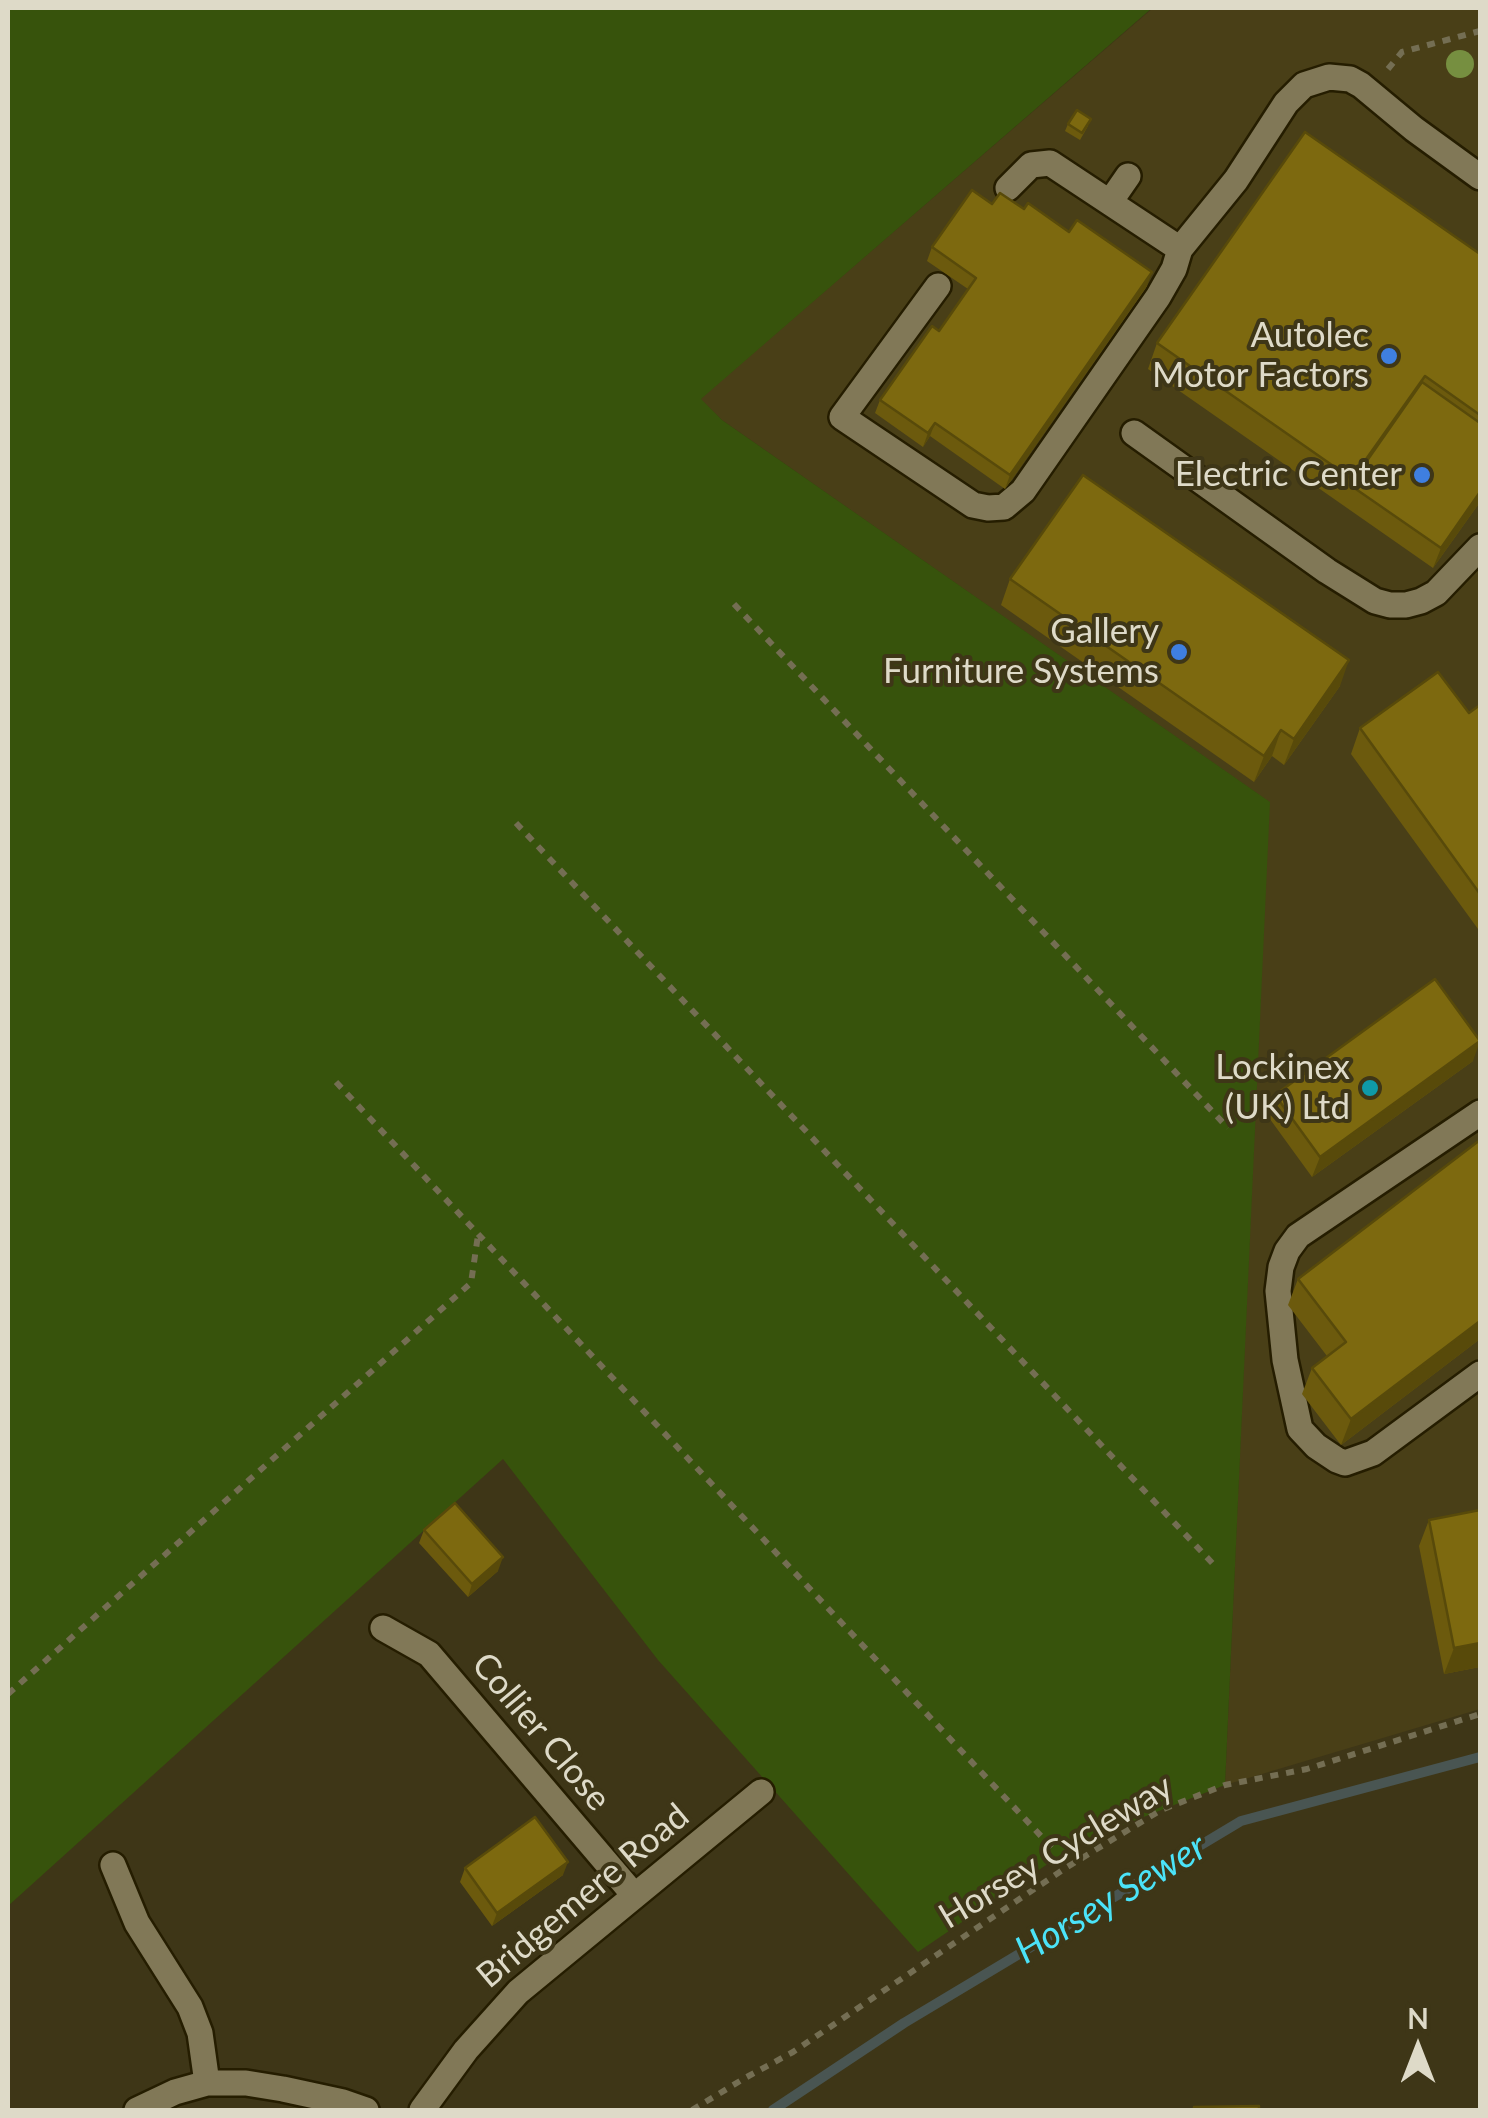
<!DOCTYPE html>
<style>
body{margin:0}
#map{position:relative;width:1488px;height:2118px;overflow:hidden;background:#3e3617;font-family:Lato,sans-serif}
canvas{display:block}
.frame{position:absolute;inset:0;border:10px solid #dedac8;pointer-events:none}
.north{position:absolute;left:1368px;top:1998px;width:100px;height:100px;-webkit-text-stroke:8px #3e3617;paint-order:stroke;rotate:0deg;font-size:28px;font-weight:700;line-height:40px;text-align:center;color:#dedac8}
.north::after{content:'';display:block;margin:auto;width:35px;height:45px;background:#dedac8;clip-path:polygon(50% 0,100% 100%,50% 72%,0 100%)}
</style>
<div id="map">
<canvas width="1488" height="2118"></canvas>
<div class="frame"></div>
<div class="north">N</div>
</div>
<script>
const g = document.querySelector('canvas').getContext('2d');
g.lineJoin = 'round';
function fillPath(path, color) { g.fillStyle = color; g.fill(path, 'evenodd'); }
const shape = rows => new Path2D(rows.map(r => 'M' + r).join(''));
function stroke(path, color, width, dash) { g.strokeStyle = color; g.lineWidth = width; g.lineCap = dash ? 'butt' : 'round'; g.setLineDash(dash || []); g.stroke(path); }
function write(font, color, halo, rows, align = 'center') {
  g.font = font + ' Lato,sans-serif'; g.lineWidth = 8; g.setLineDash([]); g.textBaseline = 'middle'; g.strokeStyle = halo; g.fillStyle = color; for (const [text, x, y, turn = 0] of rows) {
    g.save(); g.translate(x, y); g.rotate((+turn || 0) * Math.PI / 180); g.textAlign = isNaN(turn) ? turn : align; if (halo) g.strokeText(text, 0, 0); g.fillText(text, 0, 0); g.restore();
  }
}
const built = shape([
 [1153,8,1480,8,1480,1709,1225,1785,1269,802,722,420,700,399]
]);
const green = shape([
 [8,8,1152,8,701,399,722,420,1270,802,1225,1785,1080,1842,918,1952,658,1660,503,1459,8,1906]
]);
const stream = shape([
 [773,2110,904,2023,1241,1821,1480,1757]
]);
const path = shape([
 [1388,69,1402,52,1480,31],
 [734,604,1228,1128],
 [516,823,1216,1567],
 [336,1082,1055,1851],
 [8,1694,471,1283,478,1235],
 [692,2110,745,2078,793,2052,1064,1869,1161,1810,1225,1785,1307,1769,1480,1714]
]);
const minor = shape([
 [1008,188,1031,165,1050,163,1180,249,1236,180,1286,103,1304,85,1329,77,1350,79,1361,85,1414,129,1480,177],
 [1110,202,1128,176],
 [938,286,842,417,973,505,988,508,1004,507,1023,491,1158,297,1174,269,1180,249],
 [1134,433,1327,571,1375,601,1390,605,1406,605,1421,601,1436,593,1480,547],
 [1480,1113,1298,1236,1287,1251,1281,1267,1278,1291,1285,1360,1300,1429,1316,1446,1337,1460,1345,1463,1373,1453,1480,1374],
 [383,1628,429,1654,634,1895],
 [113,1865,137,1923,190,2007,200,2033,207,2083],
 [137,2110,175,2092,207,2083,246,2083,283,2089,343,2102,366,2110],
 [422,2110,466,2050,518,1992,761,1792]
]);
const trees = [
 [1460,64]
];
const wall = shape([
 [1068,124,1088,126,1080,140,1065,131],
 [992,204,1024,209,1147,286,1005,489,930,436,923,447,875,413,880,400,939,331,968,289,927,261,932,247],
 [1480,254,1480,502,1433,568,1148,369,1157,343],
 [1010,579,1340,686,1284,765,1272,756,1254,782,1001,605],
 [1480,705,1480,927,1478,929,1351,754,1360,728,1469,713],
 [1473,1061,1312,1177,1267,1115,1275,1095],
 [1480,1140,1480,1339,1341,1445,1302,1394,1312,1368,1327,1356,1288,1305,1298,1279],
 [1429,1520,1480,1667,1444,1674,1419,1546],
 [424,1530,498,1571,468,1597,419,1543],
 [465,1868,563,1875,492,1926,460,1882]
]);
const shadedWall = shape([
 [1152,272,1147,286,1005,489,1010,475],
 [935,423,930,436,923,447,928,433],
 [1480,492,1480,502,1433,568,1441,548],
 [1349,660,1340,686,1284,765,1294,739],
 [1281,730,1272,756,1254,782,1264,756],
 [1480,1041,1473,1061,1312,1177,1320,1157],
 [1480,1321,1480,1339,1341,1445,1351,1419],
 [503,1557,498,1571,468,1597,472,1584],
 [1480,1643,1480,1667,1444,1674,1454,1648],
 [568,1862,563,1875,492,1926,497,1913]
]);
const building = shape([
 [1077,110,1091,119,1082,133,1068,124,1077,110],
 [1305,132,1480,254,1480,415,1425,376,1352,479,1157,343,1305,132],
 [972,190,992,204,1000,193,1024,209,1028,203,1069,232,1077,220,1152,272,1010,475,935,423,928,433,880,400,932,326,939,331,976,278,932,247,972,190],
 [1422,382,1480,423,1480,492,1441,548,1350,485,1422,382],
 [1083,475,1349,660,1294,739,1281,730,1264,756,1010,579,1083,475],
 [1438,672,1469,713,1480,705,1480,894,1360,728,1438,672],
 [1435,979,1480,1041,1320,1157,1275,1095,1435,979],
 [1480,1140,1480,1321,1351,1419,1312,1368,1346,1342,1298,1279,1480,1140],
 [455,1503,503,1557,472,1584,424,1530,455,1503],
 [1480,1510,1480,1643,1454,1648,1429,1520,1480,1510],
 [535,1817,568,1862,497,1913,465,1868,535,1817],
 [1259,2106,1259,2110,1194,2110,1194,2107,1259,2106]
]);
const markers = [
 [1389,356,10,"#3f7fe0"],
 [1422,475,10,"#3f7fe0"],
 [1179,652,10,"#3f7fe0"],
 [1370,1088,10,"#0f9aa8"]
];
const poiNames = [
 ["Autolec",1369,336],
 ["Motor Factors",1369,376],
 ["Electric Center",1402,475],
 ["Gallery",1159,632],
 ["Furniture Systems",1159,672],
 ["Lockinex",1350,1068],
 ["(UK) Ltd",1350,1108]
];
const streetNames = [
 ["Collier Close",541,1732,50],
 ["Horsey Cycleway",1056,1852,-31],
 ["Bridgemere Road",583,1896,-40]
];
const waterNames = [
 ["Horsey Sewer",1111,1899,-31]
];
fillPath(built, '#493f17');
fillPath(green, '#37530c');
stroke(stream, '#495552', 10);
stroke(minor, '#251d00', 30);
stroke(path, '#746e53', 6, [8, 8]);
stroke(minor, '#817857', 25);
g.fillStyle = '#768f40';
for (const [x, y] of trees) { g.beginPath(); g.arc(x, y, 14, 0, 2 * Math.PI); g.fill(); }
fillPath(wall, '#6c5a0d');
fillPath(shadedWall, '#584a0a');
fillPath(building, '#7d690f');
stroke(building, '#584a0a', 2.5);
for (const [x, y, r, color] of markers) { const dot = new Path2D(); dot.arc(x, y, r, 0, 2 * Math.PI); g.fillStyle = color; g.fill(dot); stroke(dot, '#3e3617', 4); }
write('35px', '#dedac8', '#3e3617', poiNames, 'right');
write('35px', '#dedac8', '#3e3617', streetNames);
write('italic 38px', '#4be3f8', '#3e3617', waterNames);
</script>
